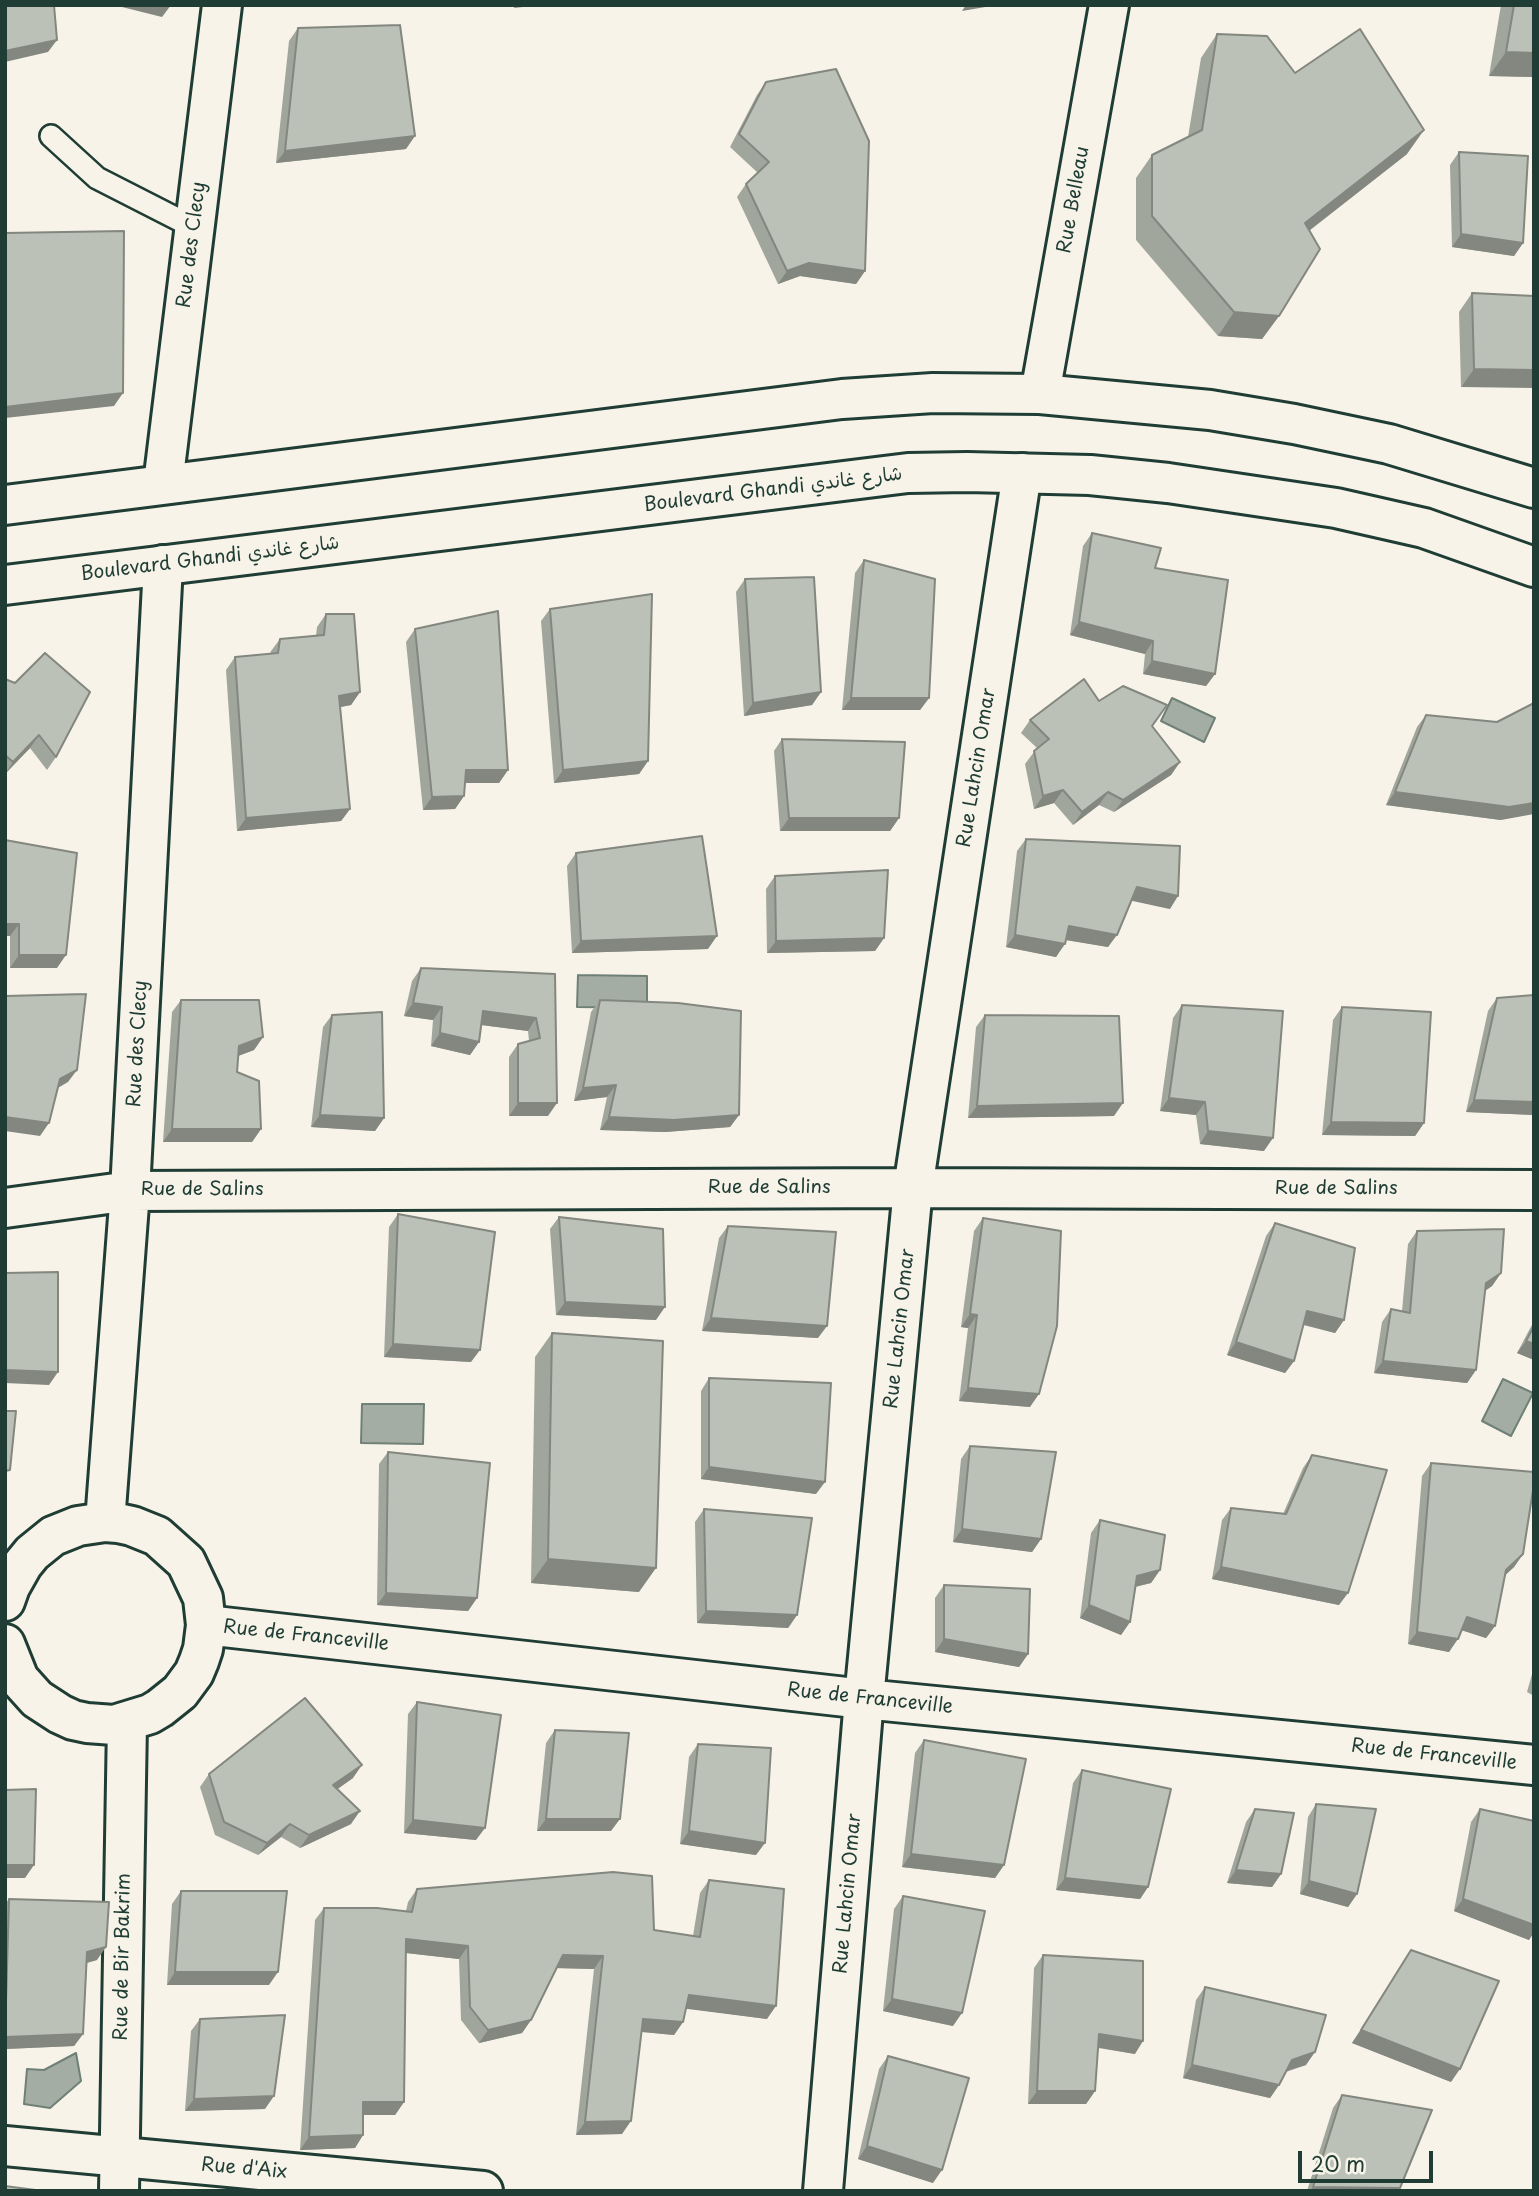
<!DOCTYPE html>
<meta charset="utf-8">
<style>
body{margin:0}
#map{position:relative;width:1539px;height:2196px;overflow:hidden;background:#f7f3e8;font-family:"Playpen Sans",sans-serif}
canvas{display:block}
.frame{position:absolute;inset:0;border:7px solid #1f3d34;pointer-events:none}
.scale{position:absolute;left:1298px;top:2151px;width:135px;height:32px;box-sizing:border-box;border:4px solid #1f3d34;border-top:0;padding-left:9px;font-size:21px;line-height:24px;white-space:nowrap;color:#1f3d34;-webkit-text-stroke:5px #f7f3e8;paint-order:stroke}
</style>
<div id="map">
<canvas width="1539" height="2196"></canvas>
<div class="frame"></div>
<div class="scale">20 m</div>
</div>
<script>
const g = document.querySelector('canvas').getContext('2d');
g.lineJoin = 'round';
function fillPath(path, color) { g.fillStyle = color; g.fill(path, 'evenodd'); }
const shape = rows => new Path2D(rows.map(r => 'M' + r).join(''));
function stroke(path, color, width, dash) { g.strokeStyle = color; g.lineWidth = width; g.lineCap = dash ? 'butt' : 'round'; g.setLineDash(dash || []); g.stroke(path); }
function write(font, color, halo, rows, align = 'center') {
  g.font = font + ' "Playpen Sans","Playpen Sans Arabic",sans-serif'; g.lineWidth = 5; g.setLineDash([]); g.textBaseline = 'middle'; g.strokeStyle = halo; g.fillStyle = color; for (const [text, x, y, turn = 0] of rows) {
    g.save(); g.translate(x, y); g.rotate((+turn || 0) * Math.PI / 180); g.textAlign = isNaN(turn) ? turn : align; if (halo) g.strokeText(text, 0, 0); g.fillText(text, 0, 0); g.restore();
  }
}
const water = shape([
 [1172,698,1215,718,1204,742,1161,721,1172,698],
 [578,975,647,976,647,1008,577,1007,578,975],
 [1503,1379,1533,1393,1511,1436,1482,1421,1503,1379],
 [362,1404,424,1404,423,1444,361,1443,362,1404],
 [76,2053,81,2081,50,2108,24,2104,27,2069,44,2070,76,2053]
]);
const lane = shape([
 [51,136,97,178,195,228]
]);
const street = shape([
 [1040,394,1109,5],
 [163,484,222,5],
 [5,1208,130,1191,913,1188,1534,1190],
 [105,1522,130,1191,163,565],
 [5,1601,10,1587,23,1564,32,1553,53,1536,78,1526,105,1522,118,1523,132,1526,157,1536,186,1562,203,1598,206,1625,203,1649,199,1661,194,1673,180,1692,160,1708,150,1714,114,1725,87,1723,73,1720,60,1714,37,1699,19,1679,5,1644],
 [206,1625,864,1699,1534,1765],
 [5,2146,483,2191],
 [119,2191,127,1723],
 [823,2191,864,1699,913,1188,1022,473]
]);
const primary = shape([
 [5,505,842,399,933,393,1040,394,1210,410,1294,424,1389,444,1534,488],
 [5,585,908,473,967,472,1090,475,1168,483,1336,508,1424,528,1534,567]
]);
const wall = shape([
 [1501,5,1534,5,1534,77,1489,76],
 [298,28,406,149,276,163,289,41],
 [1217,34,1295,73,1407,154,1309,231,1279,316,1262,339,1218,336,1136,240,1136,178,1152,155,1188,137,1201,58],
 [766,82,865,271,856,284,800,276,778,284,737,197,746,184,758,173,730,147,757,95],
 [1459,152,1523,243,1514,256,1452,247,1450,165],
 [1472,293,1534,296,1461,387,1459,312],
 [1092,533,1155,568,1215,674,1206,686,1143,674,1145,654,1070,635,1083,546],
 [864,560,929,698,920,710,842,710,855,573],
 [745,579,821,692,812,705,744,716,736,592],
 [550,609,648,761,639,774,554,783,541,621],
 [326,614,360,692,351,705,340,707,350,809,341,821,237,831,226,670,235,657,270,654,271,651,280,639,316,636,317,627],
 [415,629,508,770,499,783,465,783,464,796,455,809,423,810,406,642],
 [5,679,56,757,47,770,30,748,5,774],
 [1099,701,1152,726,1180,762,1171,775,1114,812,1099,805,1073,825,1054,803,1034,809,1025,764,1037,748,1021,733,1030,720],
 [1426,715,1497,722,1501,820,1386,805,1417,727],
 [782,739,899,818,890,831,780,831,774,751],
 [1026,839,1170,909,1132,900,1108,947,1066,940,1056,957,1006,947,1017,851],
 [5,840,57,968,10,968,10,936,5,936],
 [576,853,708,949,572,953,567,866],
 [775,876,884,938,875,951,767,953,766,889],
 [421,968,555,974,548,1116,509,1116,509,1057,518,1044,529,1041,528,1031,481,1025,479,1042,470,1055,431,1046,433,1020,404,1016,412,981],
 [1497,998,1534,1115,1466,1112,1488,1011],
 [181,1000,263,1037,254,1050,238,1056,237,1072,261,1129,252,1142,163,1142,172,1012],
 [600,1000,739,1115,730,1127,665,1132,600,1130,607,1097,574,1101,591,1012],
 [1182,1005,1264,1151,1200,1144,1196,1115,1160,1111,1173,1018],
 [1342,1007,1424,1123,1415,1136,1322,1135,1333,1020],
 [332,1015,384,1118,375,1131,311,1127,323,1027],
 [985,1015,1114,1116,968,1118,976,1027],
 [398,1214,471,1362,384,1357,389,1227],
 [559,1217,656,1320,556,1315,550,1229],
 [983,1218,1030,1407,959,1401,968,1328,961,1327,974,1231],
 [1275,1223,1344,1320,1335,1333,1303,1325,1294,1361,1285,1373,1227,1355,1266,1236],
 [728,1226,818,1338,702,1331,719,1238],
 [1417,1231,1501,1273,1492,1286,1485,1291,1476,1370,1467,1383,1374,1373,1382,1322,1391,1309,1402,1311,1408,1244],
 [1534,1321,1534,1360,1517,1353],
 [552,1333,639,1592,531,1583,535,1357],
 [709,1378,816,1494,701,1479,701,1391],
 [970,1446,1041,1539,1032,1552,953,1542,961,1459],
 [388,1452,477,1598,468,1611,377,1605,379,1464],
 [1312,1455,1339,1605,1212,1579,1222,1520,1231,1508,1283,1514,1303,1468],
 [1431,1463,1523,1554,1514,1567,1505,1575,1495,1626,1486,1638,1461,1630,1449,1652,1408,1644,1422,1476],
 [704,1509,797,1615,788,1628,697,1623,695,1522],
 [1100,1520,1160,1570,1151,1583,1136,1587,1130,1622,1121,1635,1080,1618,1091,1533],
 [944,1585,1028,1654,1019,1667,935,1652,935,1598],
 [1534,1667,1534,1696,1527,1692],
 [417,1702,476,1840,404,1833,408,1714],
 [555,1730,611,1831,537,1831,546,1743],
 [924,1740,1004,1865,995,1878,902,1867,915,1753],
 [698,1744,756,1855,680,1844,689,1757],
 [1082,1770,1148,1887,1140,1899,1056,1890,1073,1783],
 [209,1774,353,1778,337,1789,351,1824,300,1848,281,1837,258,1855,215,1835,200,1787],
 [1316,1804,1357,1894,1348,1907,1300,1894,1308,1817],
 [1255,1809,1281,1874,1272,1887,1227,1883,1246,1822],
 [1480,1809,1534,1821,1534,1932,1529,1940,1454,1911,1471,1822],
 [709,1880,767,2019,686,2008,683,2022,674,2035,641,2032,622,2134,576,2135,594,1969,556,1968,531,2020,522,2033,479,2043,461,2020,459,1959,406,1953,404,2102,395,2115,363,2115,363,2135,355,2148,300,2150,315,1920,324,1908,406,1911,408,1902,417,1889,693,1936,700,1893],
 [181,1891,269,1985,167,1985,172,1904],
 [903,1896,953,2026,883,2011,894,1909],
 [9,1899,97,1960,87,1963,83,2034,74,2046,5,2049,5,1904],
 [1411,1950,1451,2082,1352,2043],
 [1043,1955,1135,2054,1098,2048,1095,2091,1086,2104,1028,2104,1034,1968],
 [1205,1987,1306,2065,1286,2072,1279,2085,1270,2098,1183,2078,1196,2000],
 [200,2019,265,2109,185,2111,191,2031],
 [888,2056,933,2183,858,2159,879,2069],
 [1342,2095,1400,2188,1398,2191,1307,2191,1333,2108]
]);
const shadedWall = shape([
 [114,5,171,5,162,17],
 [515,5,541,5,514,8],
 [966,5,997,5,962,11],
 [57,40,48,52,5,62,5,51],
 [1506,52,1534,53,1534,77,1489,76],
 [1424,130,1407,154,1288,247,1305,223],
 [415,136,406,149,276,163,285,151],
 [1461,234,1523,243,1514,256,1452,247],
 [809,263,865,271,856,284,800,276,778,284,787,271],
 [1234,312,1279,316,1262,339,1218,336],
 [1474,369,1534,370,1534,388,1461,387],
 [123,393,114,406,5,418,5,407],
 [1079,622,1153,641,1145,654,1070,635],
 [1152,661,1215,674,1206,686,1143,674],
 [360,692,351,705,330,709,339,696],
 [821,692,812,705,744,716,753,703],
 [851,698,929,698,920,710,842,710],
 [39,735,30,748,5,774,13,762],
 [648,761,639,774,554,783,563,770],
 [1180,762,1171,775,1114,812,1123,800],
 [466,770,508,770,499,783,457,783],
 [1063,790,1054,803,1034,809,1043,796],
 [1108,792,1099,805,1073,825,1082,812],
 [1395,792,1534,803,1534,814,1501,820,1386,805],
 [464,796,455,809,423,810,432,797],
 [350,809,341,821,237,831,246,818],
 [789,818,899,818,890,831,780,831],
 [1137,887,1178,896,1170,909,1128,900],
 [5,924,19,924,10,936,5,936],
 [1069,926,1117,935,1108,947,1060,939],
 [1015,935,1065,944,1056,957,1006,947],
 [717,936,708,949,572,953,581,941],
 [884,938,875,951,767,953,776,941],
 [19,955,66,955,57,968,10,968],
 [413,1003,442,1007,433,1020,404,1016],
 [483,1011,536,1018,528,1031,474,1024],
 [440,1033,479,1042,470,1055,431,1046],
 [263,1037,254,1050,230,1059,239,1046],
 [77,1070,68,1082,51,1092,60,1079],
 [616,1085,607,1097,574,1101,583,1088],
 [1169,1098,1205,1102,1196,1115,1160,1111],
 [1474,1100,1534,1102,1534,1115,1466,1112],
 [518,1103,557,1103,548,1116,509,1116],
 [1123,1103,1114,1116,968,1118,977,1106],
 [320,1115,384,1118,375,1131,311,1127],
 [739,1115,730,1127,665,1132,600,1130,609,1117],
 [5,1117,49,1123,40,1136,5,1131],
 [1331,1122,1424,1123,1415,1136,1322,1135],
 [172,1129,261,1129,252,1142,163,1142],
 [1208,1131,1273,1138,1264,1151,1200,1144],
 [1501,1273,1492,1286,1477,1296,1486,1283],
 [565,1302,665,1307,656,1320,556,1315],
 [1307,1311,1344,1320,1335,1333,1298,1323],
 [970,1314,977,1315,968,1328,961,1327],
 [711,1318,827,1326,818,1338,702,1331],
 [1526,1341,1534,1344,1534,1360,1517,1353],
 [1236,1342,1294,1361,1285,1373,1227,1355],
 [393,1344,480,1350,471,1362,384,1357],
 [1383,1361,1476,1370,1467,1383,1374,1373],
 [5,1370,58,1372,49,1385,5,1383],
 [968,1388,1039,1394,1030,1407,959,1401],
 [709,1467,825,1482,816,1494,701,1479],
 [962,1529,1041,1539,1032,1552,953,1542],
 [1523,1554,1514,1567,1497,1583,1506,1570],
 [548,1559,656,1568,639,1592,531,1583],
 [1221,1567,1348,1593,1339,1605,1212,1579],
 [1160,1570,1151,1583,1128,1588,1137,1576],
 [386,1593,477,1598,468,1611,377,1605],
 [1089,1605,1130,1622,1121,1635,1080,1618],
 [706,1611,797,1615,788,1628,697,1623],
 [1467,1617,1495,1626,1486,1638,1458,1629],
 [1417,1632,1458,1639,1449,1652,1408,1644],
 [944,1639,1028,1654,1019,1667,935,1652],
 [362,1765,353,1778,325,1798,333,1785],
 [360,1811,351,1824,300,1848,309,1835],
 [546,1819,620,1819,611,1831,537,1831],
 [413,1820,485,1828,476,1840,404,1833],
 [290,1824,281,1837,258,1855,267,1843],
 [689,1831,765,1843,756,1855,680,1844],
 [911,1854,1004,1865,995,1878,902,1867],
 [5,1865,34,1865,25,1878,5,1878],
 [1236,1870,1281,1874,1272,1887,1227,1883],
 [1065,1878,1148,1887,1140,1899,1056,1890],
 [1309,1881,1357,1894,1348,1907,1300,1894],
 [1463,1899,1534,1925,1534,1932,1529,1940,1454,1911],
 [406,1939,468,1946,459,1959,397,1952],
 [106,1947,97,1960,78,1965,87,1952],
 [563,1955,603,1956,594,1969,554,1968],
 [175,1972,278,1972,269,1985,167,1985],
 [689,1995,776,2006,767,2019,680,2008],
 [892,1999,962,2013,953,2026,883,2011],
 [643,2019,683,2022,674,2035,634,2031],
 [531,2020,522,2033,479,2043,488,2030],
 [1361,2030,1460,2069,1451,2082,1352,2043],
 [83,2034,74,2046,5,2049,5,2037],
 [1099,2034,1143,2041,1135,2054,1090,2046],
 [1315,2052,1306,2065,1283,2072,1292,2060],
 [1192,2065,1279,2085,1270,2098,1183,2078],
 [1037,2091,1095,2091,1086,2104,1028,2104],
 [274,2096,265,2109,185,2111,194,2099],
 [363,2102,404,2102,395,2115,355,2115],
 [631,2121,622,2134,576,2135,585,2122],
 [363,2135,355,2148,300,2150,309,2137],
 [867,2146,942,2170,933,2183,858,2159],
 [1313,2187,1400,2188,1398,2191,1310,2191]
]);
const building = shape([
 [5,5,54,5,57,40,5,51,5,5],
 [1514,5,1534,5,1534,53,1506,52,1514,5],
 [400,25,415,136,285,151,298,28,400,25],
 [1360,29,1424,130,1305,223,1320,249,1279,316,1234,312,1152,216,1152,155,1202,130,1217,34,1267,36,1295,73,1360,29],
 [836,69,869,141,865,271,809,263,787,271,746,184,769,162,739,134,766,82,836,69],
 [1459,152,1528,156,1523,243,1461,234,1459,152],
 [124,231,123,393,5,407,5,233,124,231],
 [1472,293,1534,296,1534,370,1474,369,1472,293],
 [1092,533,1161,548,1155,568,1228,580,1215,674,1152,661,1153,641,1079,622,1092,533],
 [864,560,935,579,929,698,851,698,864,560],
 [814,577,821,692,753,703,745,579,814,577],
 [652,594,648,761,563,770,550,609,652,594],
 [498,611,508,770,466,770,464,796,432,797,415,629,498,611],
 [326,614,354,614,360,692,339,696,350,809,246,818,235,657,278,653,280,639,324,635,326,614],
 [45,653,90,692,56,757,39,735,13,762,5,755,5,679,15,683,45,653],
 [1084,679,1099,701,1123,686,1167,705,1152,726,1180,762,1123,800,1108,792,1082,812,1063,790,1043,796,1034,751,1049,739,1030,720,1084,679],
 [1534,703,1534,803,1509,807,1395,792,1426,715,1497,722,1534,703],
 [782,739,905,742,899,818,789,818,782,739],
 [702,836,717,936,581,941,576,853,702,836],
 [1026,839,1180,846,1178,896,1137,887,1117,935,1069,926,1065,944,1015,935,1026,839],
 [5,840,77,853,66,955,19,955,19,924,5,924,5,840],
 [888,870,884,938,776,941,775,876,888,870],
 [421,968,555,974,557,1103,518,1103,518,1044,540,1038,536,1018,483,1011,479,1042,440,1033,442,1007,413,1003,421,968],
 [86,994,77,1070,60,1079,49,1123,5,1117,5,996,86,994],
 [1534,995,1534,1102,1474,1100,1497,998,1534,995],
 [181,1000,259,1000,263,1037,239,1046,237,1072,259,1081,261,1129,172,1129,181,1000],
 [600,1000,678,1003,741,1011,739,1115,674,1120,609,1117,616,1085,583,1088,600,1000],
 [1182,1005,1283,1011,1273,1138,1208,1131,1205,1102,1169,1098,1182,1005],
 [1342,1007,1431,1012,1424,1123,1331,1122,1342,1007],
 [382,1012,384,1118,320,1115,332,1015,382,1012],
 [985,1015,1119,1016,1123,1103,977,1106,985,1015],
 [398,1214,495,1232,480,1350,393,1344,398,1214],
 [559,1217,663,1229,665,1307,565,1302,559,1217],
 [983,1218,1061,1231,1057,1326,1039,1394,968,1388,977,1315,970,1314,983,1218],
 [1275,1223,1355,1248,1344,1320,1307,1311,1294,1361,1236,1342,1275,1223],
 [728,1226,836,1232,827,1326,711,1318,728,1226],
 [1504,1229,1501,1273,1486,1283,1476,1370,1383,1361,1391,1309,1410,1313,1417,1231,1504,1229],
 [58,1272,58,1372,5,1370,5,1273,58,1272],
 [1534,1326,1534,1344,1526,1341,1534,1326],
 [552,1333,663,1341,656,1568,548,1559,552,1333],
 [709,1378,831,1383,825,1482,709,1467,709,1378],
 [5,1411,16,1411,10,1470,5,1471,5,1411],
 [970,1446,1056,1452,1041,1539,962,1529,970,1446],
 [388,1452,490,1463,477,1598,386,1593,388,1452],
 [1312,1455,1387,1470,1348,1593,1221,1567,1231,1508,1286,1514,1312,1455],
 [1431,1463,1534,1472,1534,1484,1523,1554,1506,1570,1495,1626,1467,1617,1458,1639,1417,1632,1431,1463],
 [704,1509,812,1518,797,1615,706,1611,704,1509],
 [1100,1520,1165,1535,1160,1570,1137,1576,1130,1622,1089,1605,1100,1520],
 [944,1585,1030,1589,1028,1654,944,1639,944,1585],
 [305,1698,362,1765,333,1785,360,1811,309,1835,290,1824,267,1843,224,1822,209,1774,305,1698],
 [417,1702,501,1715,485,1828,413,1820,417,1702],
 [555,1730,629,1733,620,1819,546,1819,555,1730],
 [924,1740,1026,1759,1004,1865,911,1854,924,1740],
 [698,1744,771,1748,765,1843,689,1831,698,1744],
 [1082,1770,1171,1789,1148,1887,1065,1878,1082,1770],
 [36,1789,34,1865,5,1865,5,1790,36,1789],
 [1316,1804,1376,1809,1357,1894,1309,1881,1316,1804],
 [1255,1809,1294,1813,1281,1874,1236,1870,1255,1809],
 [1480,1809,1534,1821,1534,1925,1463,1899,1480,1809],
 [613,1872,652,1876,654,1930,700,1937,709,1880,784,1889,776,2006,689,1995,683,2022,643,2019,631,2121,585,2122,603,1956,563,1955,531,2020,488,2030,470,2007,468,1946,406,1939,404,2102,363,2102,363,2135,309,2137,324,1908,377,1908,412,1912,417,1889,613,1872],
 [181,1891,287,1891,278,1972,175,1972,181,1891],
 [903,1896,985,1911,962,2013,892,1999,903,1896],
 [9,1899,109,1902,106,1947,87,1952,83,2034,5,2037,9,1899],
 [1411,1950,1499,1981,1460,2069,1361,2030,1411,1950],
 [1043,1955,1143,1961,1143,2041,1099,2034,1095,2091,1037,2091,1043,1955],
 [1205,1987,1326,2015,1315,2052,1292,2060,1279,2085,1192,2065,1205,1987],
 [285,2015,274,2096,194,2099,200,2019,285,2015],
 [888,2056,969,2078,942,2170,867,2146,888,2056],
 [1342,2095,1432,2110,1400,2188,1313,2187,1342,2095],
 [5,2186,43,2191,5,2191,5,2186]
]);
const streetNames = [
 ["Rue Belleau",1074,200,-80],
 ["Rue des Clecy",192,245,-83],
 ["Boulevard Ghandi شارع غاندي",773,490,-7],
 ["Boulevard Ghandi شارع غاندي",210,559,-7],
 ["Rue Lahcin Omar",977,768,-81],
 ["Rue des Clecy",138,1044,-87],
 ["Rue de Salins",769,1188],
 ["Rue de Salins",1336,1189],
 ["Rue de Salins",202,1190],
 ["Rue Lahcin Omar",900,1329,-84],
 ["Rue de Franceville",306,1636,6],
 ["Rue de Franceville",870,1699,6],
 ["Rue de Franceville",1434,1755,6],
 ["Rue Lahcin Omar",848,1894,-85],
 ["Rue de Bir Bakrim",123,1957,-89],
 ["Rue d'Aix",244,2169,5]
];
fillPath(water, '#a4ada3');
stroke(water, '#6f8077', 2);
stroke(lane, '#1f3d34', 26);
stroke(street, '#1f3d34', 44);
stroke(primary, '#1f3d34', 44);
stroke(lane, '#f7f3e8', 21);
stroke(street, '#f7f3e8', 38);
stroke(primary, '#f7f3e8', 38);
fillPath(wall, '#a1a69d');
fillPath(shadedWall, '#83877f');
fillPath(building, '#bbc1b6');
stroke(building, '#83877f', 2);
write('19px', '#1f3d34', '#f7f3e8', streetNames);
</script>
